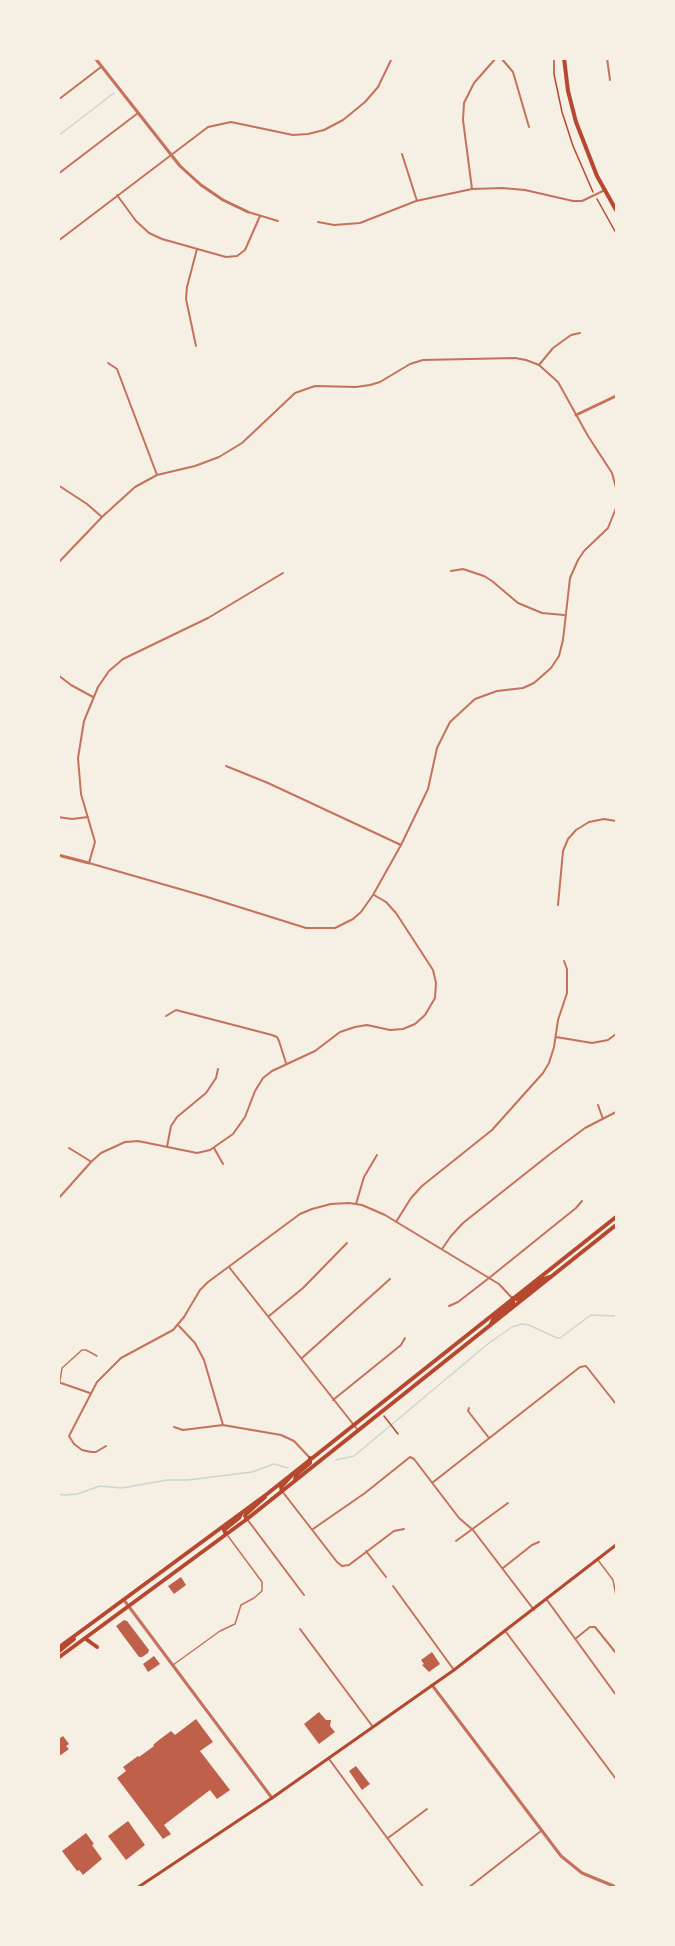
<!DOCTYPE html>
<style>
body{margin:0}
#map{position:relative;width:675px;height:1946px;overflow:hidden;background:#f6efe4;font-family:Cabin,sans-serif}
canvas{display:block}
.frame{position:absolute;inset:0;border:60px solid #f6efe4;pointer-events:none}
</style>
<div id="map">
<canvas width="675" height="1946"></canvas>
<div class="frame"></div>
</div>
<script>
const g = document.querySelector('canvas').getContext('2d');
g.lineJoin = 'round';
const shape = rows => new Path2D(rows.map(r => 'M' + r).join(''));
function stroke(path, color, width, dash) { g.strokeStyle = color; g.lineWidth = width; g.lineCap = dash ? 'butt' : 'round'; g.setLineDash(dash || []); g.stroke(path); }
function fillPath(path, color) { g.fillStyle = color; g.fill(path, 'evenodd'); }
const stream = shape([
 [58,136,114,93],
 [336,1460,354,1456,489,1343,512,1327,522,1324,529,1325,557,1338,560,1338,591,1315,616,1316],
 [58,1494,64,1495,77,1494,100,1486,122,1488,167,1480,188,1480,252,1472,274,1464,288,1468]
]);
const building = shape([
 [181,1577,186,1585,174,1594,168,1586],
 [124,1620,127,1621,149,1650,148,1653,142,1657,139,1657,116,1626],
 [432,1652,440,1664,429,1672,422,1665,424,1664,421,1660],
 [154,1656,160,1664,148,1672,143,1664],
 [319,1712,326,1720,331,1720,330,1726,335,1732,319,1744,304,1724],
 [196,1719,213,1742,200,1751,230,1790,217,1799,210,1790,164,1825,171,1834,163,1839,117,1778,126,1771,123,1767,138,1756,139,1757,154,1746,153,1745,159,1740,171,1731,175,1735],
 [58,1735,60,1738,63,1736,69,1744,66,1746,69,1749,58,1757],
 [356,1766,370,1784,362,1790,349,1771],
 [128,1821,145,1845,126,1860,108,1836],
 [86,1833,94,1844,92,1845,102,1859,83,1875,79,1870,77,1871,62,1851]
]);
const path = shape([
 [554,58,554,74,562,112,573,146,593,192],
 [597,199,616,233],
 [384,1416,398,1434]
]);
const service = shape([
 [60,1381,62,1368,82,1350,86,1350,97,1356],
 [598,1560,613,1580,616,1596],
 [173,1665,220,1631,235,1624,241,1605,254,1598,262,1591,262,1582,228,1536]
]);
const minor = shape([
 [501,58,513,72,529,127],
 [607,58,610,80],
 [58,100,101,67],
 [402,154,417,201],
 [58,174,138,113],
 [472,189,463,120,464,103,474,83,496,58],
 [117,195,136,221,149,233,162,239,226,257,237,256,245,250,260,216],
 [248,212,278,221],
 [318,222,334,225,360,223,416,201,472,189,502,188,525,190,573,201,582,201,605,190],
 [58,241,208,127,231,122,293,135,308,134,324,130,343,120,365,102,378,87,392,58],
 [196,346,186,299,187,287,197,249],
 [108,363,117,369,157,475],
 [539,365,553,348,571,335,580,333],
 [58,485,87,504,102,517],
 [58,563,102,517,135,487,157,475,195,466,219,457,242,443,295,393,315,386,356,387,370,385,380,382,410,364,423,360,515,358,526,360,539,365,558,382,588,436,612,473,616,488],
 [451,571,463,569,484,576,492,581,518,603,542,613,564,615],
 [283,573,208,618,123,659,109,671,98,687,84,721,78,758,81,794,95,842,89,863,204,896,306,928,335,928,353,919,361,912,373,895,401,845,428,789,437,748,450,722,475,699,497,691,523,688,534,683,551,668,559,656,563,640,570,578,578,560,584,551,608,528,616,508],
 [58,675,71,685,93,697],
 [226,766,268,783,401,845],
 [58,817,72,819,88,817],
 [558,905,563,851,568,839,576,830,589,822,604,819,616,821],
 [616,905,616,881],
 [166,1016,176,1010,272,1035,277,1037,279,1041,286,1063],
 [556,1037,592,1043,608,1040,616,1034],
 [598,1105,603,1119],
 [167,1147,171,1126,177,1117,206,1093,216,1078,218,1069],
 [69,1148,90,1161],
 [214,1148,223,1164],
 [58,1199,91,1162,101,1153,125,1142,138,1141,197,1153,210,1150,233,1134,245,1117,255,1091,263,1078,272,1071,315,1051,340,1032,355,1027,367,1025,390,1030,403,1029,415,1024,425,1015,435,998,436,983,433,970,396,913,386,902,374,895],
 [356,1204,364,1177,377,1155],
 [396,1222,411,1198,422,1186,492,1130,543,1073,549,1063,554,1047,558,1020,567,993,567,969,564,961],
 [442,1249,451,1236,463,1223,550,1154,585,1128,616,1112],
 [229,1267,357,1429],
 [449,1306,458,1302,489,1278,576,1208,582,1201],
 [269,1316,303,1288,347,1243],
 [179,1326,195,1343,204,1360,223,1425],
 [302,1358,390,1279],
 [58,1382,90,1393],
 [333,1400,401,1345,405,1338],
 [469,1408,468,1411,489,1438],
 [174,1427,183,1430,223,1425,281,1435,294,1441,310,1458],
 [106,1446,96,1452,91,1452,82,1450,74,1444,69,1436,97,1382,121,1358,173,1330,184,1317,200,1290,208,1282,300,1214,312,1209,331,1204,349,1203,362,1205,385,1215,499,1284,512,1298],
 [432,1483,580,1367,586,1366,616,1404],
 [282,1491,337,1562,342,1566,349,1565,394,1531,404,1529],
 [247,1519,304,1595],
 [313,1529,365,1493,410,1457,414,1459,459,1518,473,1530,534,1610],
 [456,1541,508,1503],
 [366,1551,386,1577],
 [503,1568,532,1545,539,1542],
 [393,1586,454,1670],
 [547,1600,616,1695],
 [300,1629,373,1727],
 [506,1632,616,1779],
 [575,1639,590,1627,595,1627,616,1653],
 [329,1759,424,1888],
 [388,1838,427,1809],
 [468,1888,541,1831]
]);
const tertiary = shape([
 [95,58,180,166,201,185,223,200,248,212],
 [576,415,616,396],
 [58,855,89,863],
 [124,1600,272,1798],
 [432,1685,561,1856,582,1873,616,1887]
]);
const secondary = shape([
 [137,1888,272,1798,454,1670,616,1545]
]);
const primary = shape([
 [564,58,568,91,576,122,597,176,616,210],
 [58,59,59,58],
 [491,1324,494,1318,513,1303,513,1298,517,1299,541,1280,549,1277],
 [295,1479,297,1474,310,1463,310,1458],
 [282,1491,281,1487,295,1472],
 [247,1519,245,1516,246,1514,265,1497],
 [226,1534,224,1530,239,1518,241,1514],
 [86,1639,97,1647],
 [58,1648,267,1494,616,1217],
 [58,1652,74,1639],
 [58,1658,247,1519,616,1225]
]);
stroke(stream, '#c9d6d2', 1.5);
fillPath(building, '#bf614a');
stroke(path, '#b5482f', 1.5);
stroke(service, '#c5725c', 1.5);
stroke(minor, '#c5725c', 2);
stroke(tertiary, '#c5725c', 3);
stroke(secondary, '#b5482f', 3);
stroke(primary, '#b5482f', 4);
</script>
